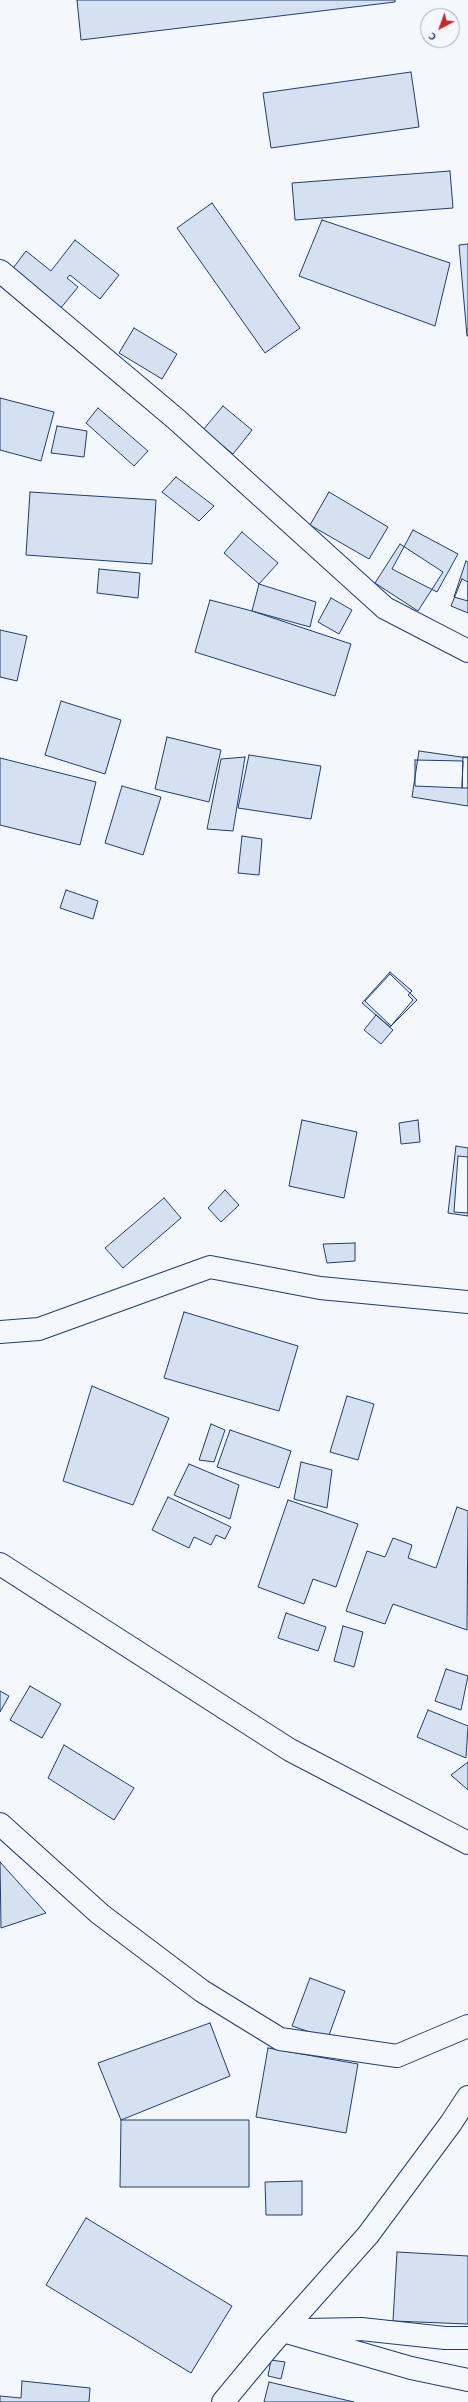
<!DOCTYPE html>
<meta charset="utf-8">
<style>
body{margin:0}
#map{position:relative;width:468px;height:2402px;overflow:hidden;background:#f4f7fb;font-family:"Alegreya Sans",sans-serif}
canvas{display:block}
.north{position:absolute;left:420px;top:8px;width:40px;height:40px;box-sizing:border-box;background:#f4f7fb;border:1px solid #9eadc5;border-radius:50%;rotate:221deg;font-size:11px;font-weight:700;line-height:16px;text-align:center;color:#1d3f73}
.north::after{content:'';display:block;margin:auto;width:14px;height:18px;background:#c62828;clip-path:polygon(50% 0,100% 100%,50% 72%,0 100%)}
</style>
<div id="map">
<canvas width="468" height="2402"></canvas>
<div class="north">С</div>
</div>
<script>
const g = document.querySelector('canvas').getContext('2d');
g.lineJoin = 'round';
function fillPath(path, color) { g.fillStyle = color; g.fill(path, 'evenodd'); }
const shape = rows => new Path2D(rows.map(r => 'M' + r).join(''));
function stroke(path, color, width, dash) { g.strokeStyle = color; g.lineWidth = width; g.lineCap = dash ? 'butt' : 'round'; g.setLineDash(dash || []); g.stroke(path); }
const building = shape([
 [77,0,395,0,395,2,81,40,77,0],
 [411,72,419,127,271,148,263,93,411,72],
 [450,171,453,208,295,220,292,183,450,171],
 [212,203,300,328,265,353,177,228,212,203],
 [322,220,450,263,435,326,299,276,322,220],
 [75,240,119,275,100,299,70,275,67,278,78,287,60,309,11,271,26,251,51,271,75,240],
 [468,244,468,336,467,336,459,245,468,244],
 [134,328,177,354,162,379,119,353,134,328],
 [0,398,54,412,41,461,0,450,0,398],
 [223,406,252,430,233,454,203,430,223,406],
 [98,408,148,451,134,466,86,423,98,408],
 [57,426,87,431,84,457,51,453,57,426],
 [176,477,214,506,199,521,162,492,176,477],
 [30,492,156,500,152,564,26,555,30,492],
 [329,492,388,527,369,559,310,525,329,492],
 [413,530,458,554,437,592,392,569,413,530],
 [242,532,278,563,259,584,224,553,242,532],
 [400,544,443,572,418,611,375,583,400,544],
 [466,561,468,562,468,601,454,597,466,561],
 [99,569,140,573,138,598,97,593,99,569],
 [462,579,468,582,468,613,451,606,462,579],
 [259,584,316,602,310,627,252,611,259,584],
 [331,598,352,610,339,634,318,622,331,598],
 [210,600,252,611,351,644,335,696,195,652,210,600],
 [0,630,27,636,17,681,0,677,0,630],
 [61,701,121,720,105,774,45,755,61,701],
 [167,737,221,750,209,802,155,789,167,737],
 [419,751,468,758,468,806,412,797,419,751],
 [249,755,321,766,311,819,238,808,249,755],
 [245,757,233,831,207,829,221,759,245,757],
 [463,757,468,757,468,788,462,788,463,757],
 [0,758,96,782,80,845,0,825,0,758],
 [415,760,463,761,462,788,415,786,415,760],
 [122,786,161,797,143,855,105,843,122,786],
 [242,836,262,839,259,875,238,873,242,836],
 [66,890,98,901,93,919,60,908,66,890],
 [390,972,412,991,408,995,413,1000,390,1027,362,1003,390,972],
 [390,974,417,1000,391,1026,365,1001,390,974],
 [376,1015,393,1030,381,1044,364,1030,376,1015],
 [302,1120,357,1132,344,1198,289,1186,302,1120],
 [418,1120,420,1142,401,1144,399,1123,418,1120],
 [456,1146,468,1148,468,1216,448,1213,456,1146],
 [458,1156,468,1157,468,1213,454,1212,458,1156],
 [225,1190,239,1205,221,1222,208,1208,225,1190],
 [164,1198,181,1218,123,1268,105,1248,164,1198],
 [355,1243,355,1261,327,1263,323,1244,355,1243],
 [184,1312,298,1346,279,1411,164,1378,184,1312],
 [92,1386,169,1418,133,1505,63,1481,92,1386],
 [347,1396,374,1404,358,1460,330,1452,347,1396],
 [211,1424,225,1430,214,1462,199,1460,211,1424],
 [230,1430,291,1451,279,1488,217,1467,230,1430],
 [301,1462,332,1470,327,1508,294,1499,301,1462],
 [189,1464,239,1485,230,1519,174,1495,189,1464],
 [168,1497,231,1527,225,1539,216,1535,211,1545,194,1537,189,1548,152,1530,168,1497],
 [288,1500,358,1524,336,1587,313,1579,304,1604,258,1587,288,1500],
 [457,1507,468,1511,467,1630,393,1604,385,1624,346,1611,367,1551,385,1557,393,1538,412,1545,408,1558,436,1568,457,1507],
 [286,1613,326,1627,318,1651,278,1638,286,1613],
 [343,1626,363,1632,354,1667,334,1661,343,1626],
 [446,1669,468,1676,461,1710,435,1701,446,1669],
 [30,1686,61,1704,42,1738,10,1720,30,1686],
 [0,1691,9,1696,0,1712,0,1691],
 [428,1710,468,1726,466,1758,417,1737,428,1710],
 [64,1745,134,1788,114,1820,48,1778,64,1745],
 [468,1762,468,1790,451,1775,468,1762],
 [0,1862,46,1913,1,1928,0,1862],
 [310,1978,345,1991,328,2038,292,2026,310,1978],
 [210,2023,230,2076,121,2120,98,2063,210,2023],
 [268,2048,358,2064,346,2133,256,2117,268,2048],
 [121,2120,249,2120,249,2187,120,2187,121,2120],
 [302,2181,302,2215,266,2215,265,2182,302,2181],
 [86,2218,232,2306,191,2373,46,2285,86,2218],
 [397,2252,468,2256,468,2324,393,2321,397,2252],
 [271,2360,285,2362,281,2379,268,2376,271,2360],
 [22,2381,90,2388,89,2402,0,2402,0,2396,21,2398,22,2381],
 [269,2382,354,2402,264,2402,269,2382]
]);
const minor = shape([
 [0,1332,39,1329,210,1267,320,1288,468,1302],
 [0,1564,290,1750,468,1843],
 [0,1824,100,1914,202,1991,280,2039,397,2056,468,2026],
 [304,2330,361,2329,445,2338,468,2338],
 [283,2331,411,2368,468,2380],
 [223,2402,271,2344,368,2235,451,2123,468,2097]
]);
const tertiary = shape([
 [0,271,176,419,385,608,468,651]
]);
fillPath(building, '#d5e0f0');
stroke(building, '#1d3f73', 1);
stroke(minor, '#1d3f73', 24);
stroke(tertiary, '#1d3f73', 24);
stroke(minor, '#f4f7fb', 22);
stroke(tertiary, '#f4f7fb', 22);
</script>
